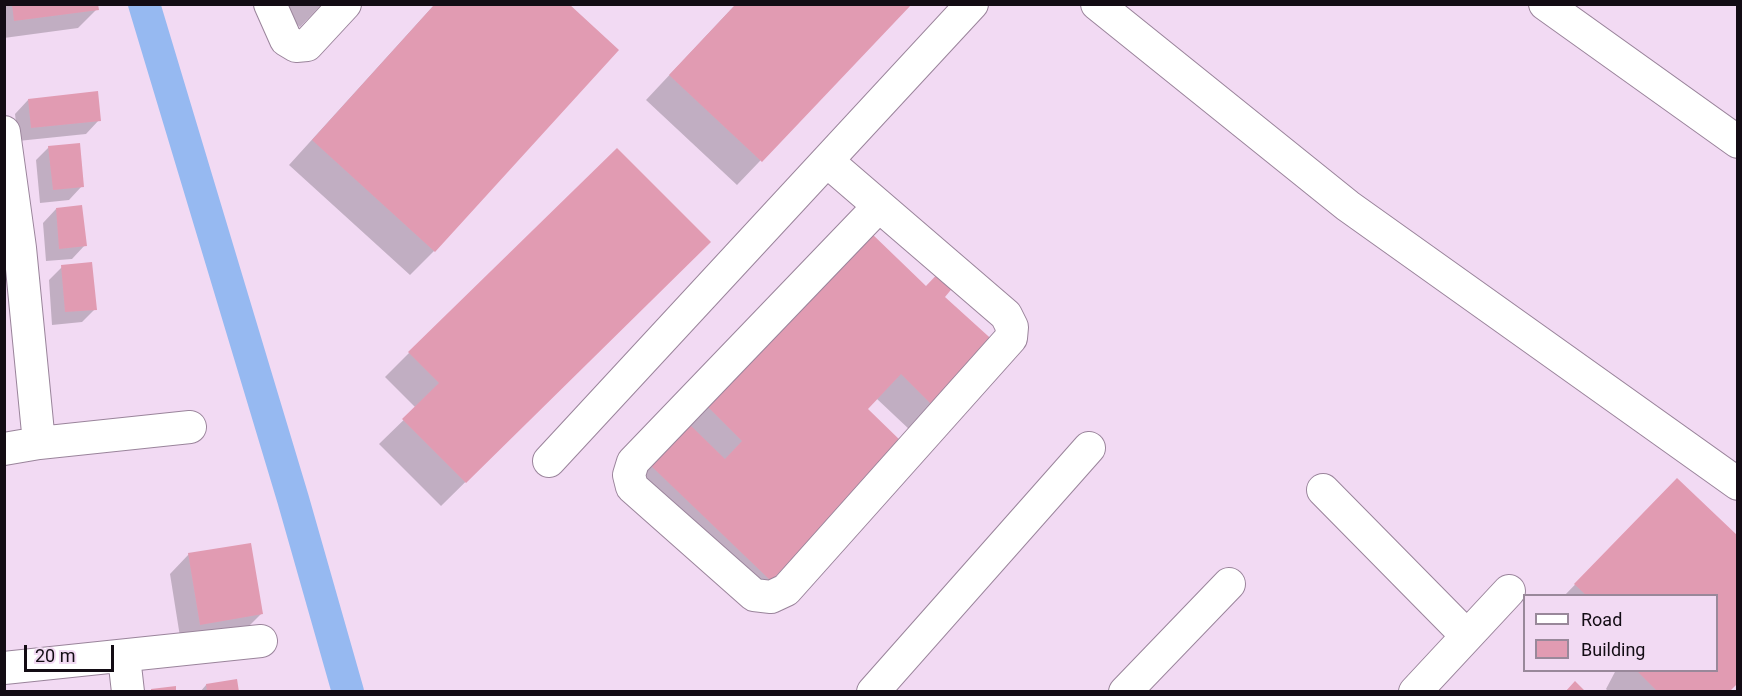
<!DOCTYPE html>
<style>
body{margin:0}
#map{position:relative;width:1742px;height:696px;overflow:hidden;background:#f2daf3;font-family:Roboto,sans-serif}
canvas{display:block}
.frame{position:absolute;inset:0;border:6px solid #130c14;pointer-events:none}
.legend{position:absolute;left:1523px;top:594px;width:195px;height:78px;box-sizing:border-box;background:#f2daf3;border:2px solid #99889a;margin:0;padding:8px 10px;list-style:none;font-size:18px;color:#130c14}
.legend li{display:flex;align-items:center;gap:12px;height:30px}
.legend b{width:30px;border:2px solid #99889a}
.scale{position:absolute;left:24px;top:645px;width:90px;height:27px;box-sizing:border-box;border:3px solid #130c14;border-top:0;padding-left:8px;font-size:18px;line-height:21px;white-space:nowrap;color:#130c14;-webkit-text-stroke:4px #f2daf3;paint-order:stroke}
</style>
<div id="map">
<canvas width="1742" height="696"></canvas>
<div class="frame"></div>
<ul class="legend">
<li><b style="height:8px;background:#fff"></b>Road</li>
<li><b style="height:16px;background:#e19bb2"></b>Building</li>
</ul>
<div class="scale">20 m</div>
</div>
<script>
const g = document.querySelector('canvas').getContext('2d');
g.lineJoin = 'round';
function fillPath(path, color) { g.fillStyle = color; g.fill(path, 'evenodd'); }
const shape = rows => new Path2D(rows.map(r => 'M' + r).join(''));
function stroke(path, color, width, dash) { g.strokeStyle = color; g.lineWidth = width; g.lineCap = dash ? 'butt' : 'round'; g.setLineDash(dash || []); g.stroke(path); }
const shadow = shape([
 [4,4,96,4,97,9,78,28,4,38],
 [275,4,322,4,300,27],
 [435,4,434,251,410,275,289,165],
 [736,4,910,4,737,185,646,100],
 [28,100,99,120,86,134,18,141,15,114],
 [49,147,82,186,69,200,40,203,36,160],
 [56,209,85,245,72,259,46,261,43,223],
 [709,242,441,506,379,444,416,408,385,377,409,353],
 [845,257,926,288,943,297,996,346,911,431,876,398,866,409,902,444,746,604,624,487],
 [62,267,95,309,82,322,52,325,49,280],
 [1653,504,1738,538,1727,692,1609,692,1606,689,1616,670,1716,670,1716,596,1564,596],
 [189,554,261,614,242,633,181,643,170,574],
 [206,685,238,692,200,692]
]);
const canal = shape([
 [144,4,293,499,348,692]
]);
const building = shape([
 [12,4,98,4,99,10,14,21],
 [435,4,569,4,619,50,435,252,312,140],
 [736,4,912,4,762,162,669,75],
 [98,91,101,121,31,128,28,99],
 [80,143,84,187,53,190,48,146],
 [617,148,711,242,466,483,402,419,439,383,408,352],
 [82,205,87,246,59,249,56,208],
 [869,231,926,286,945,266,959,280,945,297,998,345,936,409,901,374,868,409,904,444,771,581,647,462,686,421,725,459,742,441,703,402],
 [92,262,97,310,65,312,61,265],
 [1677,478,1738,536,1738,683,1729,692,1658,692,1636,670,1716,670,1716,596,1587,596,1574,584],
 [251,543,263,614,200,625,188,553],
 [237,679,239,692,207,692,206,684],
 [1575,681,1586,692,1565,692],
 [176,686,176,692,151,692,151,689]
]);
const street = shape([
 [270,4,286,40,296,46,307,45,345,4],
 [1097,4,1348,206,1738,484],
 [1545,4,1738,142],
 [4,132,20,248,39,443,4,449],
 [827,161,1006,315,1012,327,1011,338,786,590,771,597,754,595,632,487,629,475,633,462,879,206],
 [39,443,190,427],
 [549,461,972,4],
 [1323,490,1467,636],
 [124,657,128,692],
 [4,668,261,641],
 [873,692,1089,448],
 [1125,692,1229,584],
 [1415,692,1509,591]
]);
fillPath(shadow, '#0003');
stroke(canal, '#96b9f1', 32);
fillPath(building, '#e19bb2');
stroke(street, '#9a849b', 34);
stroke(street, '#fff', 32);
</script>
